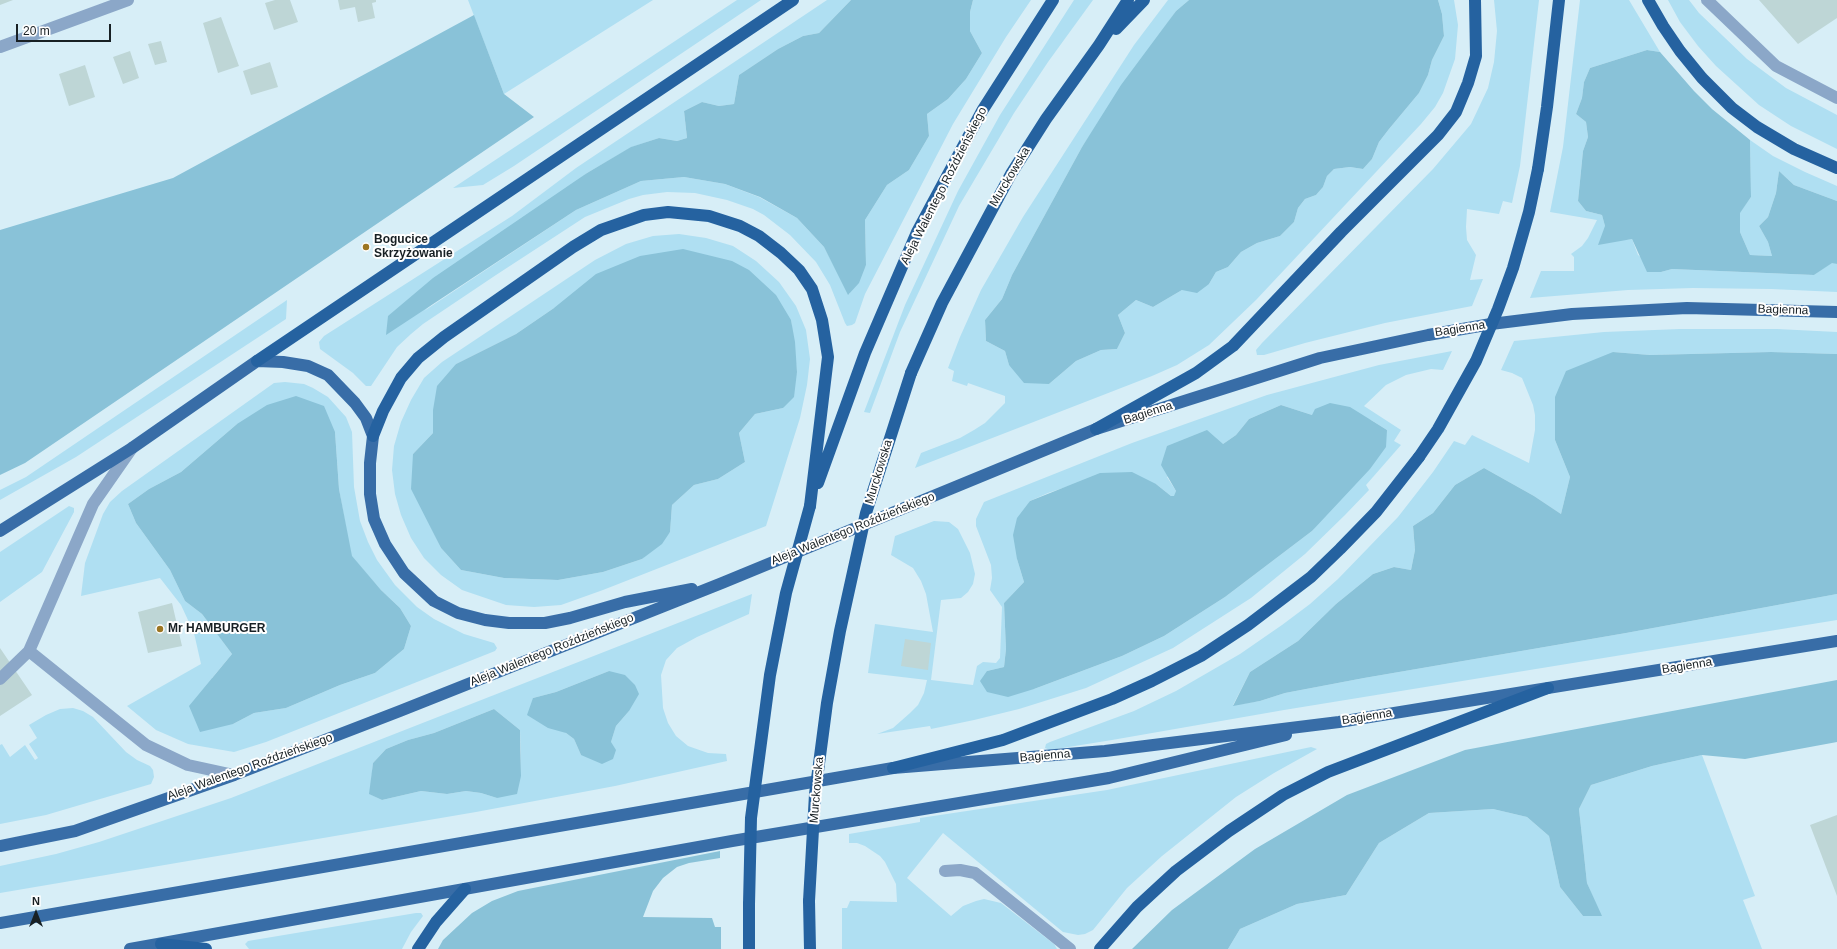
<!DOCTYPE html>
<meta charset="utf-8">
<style>
body{margin:0}
#map{position:relative;width:1837px;height:949px;overflow:hidden;background:#d7eef7;font-family:Helvetica,sans-serif}
canvas{display:block}
.north{position:absolute;left:16px;top:893px;width:40px;height:40px;-webkit-text-stroke:3px #fff;paint-order:stroke;rotate:0deg;font-size:11px;font-weight:700;line-height:16px;text-align:center;color:#182024}
.north::after{content:'';display:block;margin:auto;width:14px;height:18px;background:#182024;clip-path:polygon(50% 0,100% 100%,50% 72%,0 100%)}
.scale{position:absolute;left:16px;top:24px;width:95px;height:18px;box-sizing:border-box;border:2px solid #182024;border-top:0;padding-left:5px;font-size:12px;line-height:14px;white-space:nowrap;color:#182024;-webkit-text-stroke:3px #fff;paint-order:stroke}
</style>
<div id="map">
<canvas width="1837" height="949"></canvas>
<div class="north">N</div>
<div class="scale">20 m</div>
</div>
<script>
const g = document.querySelector('canvas').getContext('2d');
g.lineJoin = 'round';
function fillPath(path, color) { g.fillStyle = color; g.fill(path, 'evenodd'); }
const shape = rows => new Path2D(rows.map(r => 'M' + r).join(''));
function stroke(path, color, width, dash) { g.strokeStyle = color; g.lineWidth = width; g.lineCap = dash ? 'butt' : 'round'; g.setLineDash(dash || []); g.stroke(path); }
function write(font, color, halo, rows, align = 'center') {
  g.font = font + ' Helvetica,sans-serif'; g.lineWidth = 4; g.setLineDash([]); g.textBaseline = 'middle'; g.strokeStyle = halo; g.fillStyle = color; for (const [text, x, y, turn = 0] of rows) {
    g.save(); g.translate(x, y); g.rotate((+turn || 0) * Math.PI / 180); g.textAlign = isNaN(turn) ? turn : align; if (halo) g.strokeText(text, 0, 0); g.fillText(text, 0, 0); g.restore();
  }
}
const green = shape([
 [468,0,653,0,504,94],
 [737,0,761,0,514,166,483,185,453,188],
 [827,0,851,0,819,33,803,36,778,49,739,75,734,104,719,106,702,102,684,111,687,138,677,141,659,138,632,147,587,173,424,311,576,210,641,181,684,177,725,184,759,197,797,218,824,247,849,294,866,265,865,220,887,185,909,170,929,136,927,114,948,99,966,79,982,53,970,31,970,12,973,0,1031,0,1006,37,953,124,865,294,855,323,852,325,847,326,845,323,830,285,816,262,790,235,764,215,753,209,727,200,695,193,667,192,643,195,629,199,585,217,496,275,423,324,411,334,397,347,371,386,366,386,353,373,320,349,319,342,324,336,512,216,576,168],
 [1074,0,1093,0,1048,62,1014,113,959,206,900,332,870,413,864,412,905,305,958,191,1000,115],
 [1168,0,1189,0,1176,11,1082,147,1012,275,1002,299,985,320,986,341,1005,351,1009,365,1049,384,1076,361,1101,350,1117,349,1125,333,1118,315,1136,300,1153,307,1182,290,1209,284,1216,272,1228,267,1241,252,1257,243,1280,236,1294,222,1298,208,1305,199,1316,195,1323,187,1327,176,1334,169,1350,167,1363,169,1372,159,1379,142,1389,129,1419,93,1428,75,1432,60,1444,36,1442,14,1438,0,1454,0,1458,25,1455,59,1443,93,1435,107,1421,124,1256,300,1209,345,1177,365,1152,376,915,468,921,453,960,438,974,430,985,423,1005,403,1005,396,968,383,967,386,952,381,954,371,948,368,960,337,981,290,1023,217,1134,45],
 [1494,0,1539,0,1520,166,1512,203,1503,201,1499,214,1467,209,1466,227,1467,240,1476,255,1470,280,1483,279,1472,306,1385,323,1305,343,1264,355,1257,355,1256,350,1262,343,1433,169,1471,124,1488,88,1494,62,1497,31],
 [1580,0,1629,0,1660,52,1647,50,1590,68,1584,82,1582,98,1576,114,1586,122,1588,137,1583,151,1578,201,1586,211,1602,215,1605,226,1619,240,1632,239,1638,255,1661,272,1672,269,1814,275,1832,262,1837,264,1837,292,1771,289,1693,288,1628,290,1530,298,1541,271,1574,271,1574,257,1571,254,1582,246,1588,238,1597,220,1550,212,1563,147],
 [1668,0,1689,0,1699,13,1747,59,1786,88,1837,115,1837,149,1791,126,1759,105,1716,66,1698,46,1680,22],
 [1750,140,1773,156,1805,172,1837,186,1837,201,1794,185,1779,171,1776,193,1768,217,1759,226,1768,242,1772,256,1750,255,1740,232,1740,212,1751,197],
 [679,234,706,238,733,246,756,261,779,282,796,306,806,330,810,359,807,385,800,418,766,526,603,590,561,605,534,607,506,605,462,590,441,575,424,558,411,538,401,515,395,494,392,470,394,446,401,422,411,400,424,378,442,362,595,260,626,244,653,236],
 [554,308,791,320,797,372,783,408,755,414,739,433,745,462,718,479,694,485,672,505,670,532,642,559,603,572,558,580,504,578,461,570,441,548,428,521,413,454,433,433,456,364,516,334],
 [287,300,286,319,76,457,0,500,0,490,26,477],
 [1680,329,1777,329,1837,332,1837,354,1771,352,1650,355,1613,352,1555,440,1570,477,1561,514,1534,496,1484,468,1455,485,1433,513,1413,526,1415,550,1411,570,1394,567,1373,574,1336,604,1298,641,1250,672,1233,705,1260,701,1285,693,1364,678,1626,633,1837,594,1837,620,1284,710,1112,740,1050,750,1045,748,1046,744,1050,742,1134,711,1176,691,1240,654,1282,625,1310,604,1338,579,1398,517,1433,472,1454,441,1465,445,1472,435,1529,463,1535,430,1535,415,1533,405,1522,378,1512,373,1501,370,1514,341,1604,332],
 [1452,351,1443,370,1431,369,1406,375,1386,385,1364,406,1401,430,1394,441,1401,445,1366,485,1369,490,1345,515,1305,554,1251,598,1173,648,1086,688,1019,709,974,720,931,729,930,726,877,734,893,728,910,713,918,705,924,693,927,680,868,673,875,624,933,632,926,594,921,581,913,568,891,555,895,536,934,521,949,522,958,529,970,553,975,574,973,584,968,592,961,598,941,600,931,680,973,685,977,666,983,662,996,663,1000,658,1002,607,990,590,992,578,991,565,976,526,976,519,984,502,1132,443,1267,395,1379,365],
 [1281,405,1312,415,1371,420,1387,430,1312,531,1225,597,1164,636,1122,656,1034,689,987,671,1004,667,1006,649,1004,603,1024,582,1017,559,1030,501,1048,493,1072,485,1156,484,1171,496,1175,496,1176,491,1167,477,1223,444,1236,435,1249,419],
 [285,382,304,384,313,388,328,397,346,417,352,432,354,487,360,521,368,542,377,560,395,585,417,607,434,619,464,634,494,643,497,648,495,651,266,742,234,752,188,744,156,730,127,706,201,664,194,633,181,605,160,578,81,596,85,563,103,514,110,502,122,491,274,383],
 [237,424,335,432,339,489,351,556,381,590,400,608,411,626,404,649,375,673,340,685,286,708,254,713,233,724,212,678,232,654,202,614,185,601,170,570,136,523,128,504,149,489,181,472],
 [69,506,74,508,74,512,42,572,0,602,0,552],
 [752,594,749,614,697,637,677,648,666,660,661,675,663,708,668,723,676,736,688,746,708,753,726,754,727,761,615,786,476,812,0,893,0,866,56,854,99,842,231,798],
 [609,671,629,711,616,726,611,742,581,755,574,739,566,733,533,698,556,692],
 [494,709,520,730,521,751,521,776,497,798,481,793,466,791,447,794,421,791,382,800,370,794,373,763,386,749,408,740,434,733],
 [73,708,83,711,93,717,126,752,137,760,150,766,153,770,154,777,151,784,46,815,0,824,0,745,2,744,10,757,25,745,35,760,38,758,29,744,37,738,29,725,46,715,60,709],
 [1311,747,1317,749,1274,773,1236,797,1162,856,1127,888,1093,930,1085,934,1078,935,1063,932,943,833,907,878,951,916,963,906,976,901,984,899,1001,903,1054,944,1057,949,842,949,842,908,847,908,850,901,897,902,896,884,885,862,880,856,865,846,857,843,849,843,849,834,920,822,920,818,1107,790],
 [1702,755,1755,896,1743,900,1762,949,1228,949,1240,929,1297,904,1346,895,1379,843,1429,813,1493,809,1527,817,1549,836,1560,887,1583,916,1601,916,1587,883,1579,809,1591,785,1652,766],
 [416,913,421,913,423,916,411,932,402,949,249,949,245,944,248,941]
]);
const forest = shape([
 [851,0,973,0,970,12,970,31,982,53,966,79,948,99,927,114,929,136,909,170,887,185,865,220,866,265,859,283,848,295,824,247,797,218,760,197,725,184,684,177,641,181,576,210,386,335,388,316,433,278,587,173,631,147,659,138,677,141,687,138,684,111,702,102,719,106,734,104,739,75,778,49,803,36,819,33],
 [1189,0,1438,0,1442,14,1444,36,1432,60,1428,75,1419,93,1389,129,1379,142,1372,159,1363,169,1350,167,1334,169,1327,176,1323,187,1316,195,1305,199,1298,208,1294,222,1280,236,1257,243,1241,252,1228,267,1216,272,1209,284,1197,293,1182,290,1153,307,1136,300,1118,315,1125,333,1117,349,1101,350,1076,361,1049,384,1024,383,1009,365,1005,351,986,341,985,320,1002,299,1012,275,1082,147,1121,85,1176,11],
 [474,15,504,94,534,117,25,463,0,475,0,230,173,178],
 [1647,50,1660,52,1694,91,1712,109,1750,140,1751,197,1740,213,1740,232,1750,255,1772,256,1768,242,1759,226,1768,217,1776,193,1779,171,1794,185,1837,201,1837,264,1832,263,1814,275,1672,269,1661,272,1647,272,1632,239,1598,245,1605,226,1602,215,1586,211,1578,201,1583,151,1588,137,1586,122,1576,114,1582,98,1584,82,1590,68],
 [683,249,732,261,749,270,776,295,791,320,795,342,797,372,794,397,783,408,755,414,739,433,745,462,718,479,694,485,672,505,670,532,662,544,642,559,603,572,558,580,504,578,461,570,441,548,411,489,413,454,433,433,433,410,437,386,456,364,516,334,554,308,596,274,640,256],
 [1613,352,1650,355,1771,352,1837,354,1837,594,1626,633,1364,678,1285,693,1260,701,1233,706,1250,672,1298,641,1336,604,1373,574,1394,567,1411,570,1415,550,1413,526,1433,513,1455,485,1484,468,1534,496,1561,514,1570,477,1555,440,1555,397,1566,371],
 [296,396,324,406,335,432,339,489,352,556,381,590,400,608,411,626,404,649,375,673,340,685,286,708,254,713,233,724,200,732,189,706,232,654,202,614,185,601,170,570,136,523,128,504,149,489,181,472,237,424,267,405],
 [1330,403,1350,407,1387,430,1386,447,1370,469,1312,531,1225,597,1164,636,1122,656,1034,689,1008,697,987,692,980,681,987,671,1004,667,1006,649,1004,603,1024,582,1017,559,1013,535,1017,518,1030,501,1100,473,1132,472,1156,484,1171,496,1174,496,1176,491,1161,465,1167,446,1207,430,1223,444,1236,435,1249,419,1281,405,1312,415,1315,409],
 [609,671,625,675,635,685,639,694,629,711,616,726,611,742,616,750,613,759,602,764,581,755,574,739,566,733,548,728,527,715,533,698,556,692],
 [1837,680,1837,742,1745,759,1702,755,1652,766,1591,785,1579,809,1587,883,1602,916,1583,916,1560,887,1549,836,1527,817,1493,809,1429,813,1379,843,1346,895,1297,904,1240,929,1228,949,1132,949,1172,910,1255,849,1347,795,1465,750],
 [494,709,520,730,521,776,517,794,497,798,481,793,466,791,447,794,421,791,382,800,369,794,373,763,386,749,408,740,434,733],
 [720,851,720,858,689,863,677,867,663,878,653,891,643,917,712,918,715,927,721,927,721,949,438,949,443,940,472,913,492,901,518,891]
]);
const building = shape([
 [0,0,13,0,0,5],
 [275,0,290,0,298,22,274,30,265,3],
 [338,0,376,0,376,2,372,3,375,18,358,22,355,7,340,10],
 [1759,0,1837,0,1837,18,1798,44],
 [221,17,239,66,218,73,203,23],
 [161,41,167,62,155,65,148,44],
 [130,51,139,78,123,84,113,57],
 [270,62,278,87,251,95,243,71],
 [85,65,95,97,69,106,59,74],
 [172,603,182,646,148,653,138,612],
 [905,639,931,643,928,670,901,666],
 [0,648,32,695,0,716],
 [1837,815,1837,896,1810,825]
]);
const service = shape([
 [1707,0,1776,66,1837,98],
 [29,651,93,504,132,448],
 [0,679,29,651,146,745,188,765,234,775],
 [945,871,960,870,975,873,1070,949]
]);
const minor = shape([
 [0,47,128,0]
]);
const primary = shape([
 [0,531,132,448,257,361,283,362,308,366,328,375,355,403,366,418,373,436,370,463,370,494,374,519,385,544,404,573,434,601,458,613,485,620,509,623,545,623,570,618,625,602,692,589],
 [0,846,75,831,234,775,400,711,722,583,1096,429,1320,358,1428,335,1491,324,1572,314,1687,308,1837,312],
 [0,923,893,768,1105,751,1339,722,1837,641],
 [130,949,732,841,1109,778,1286,735]
]);
const trunk = shape([
 [1648,0,1663,26,1680,51,1702,78,1732,108,1757,127,1794,149,1837,168],
 [1116,29,1144,0],
 [1538,169,1547,107,1559,0],
 [257,361,793,0],
 [911,373,942,303,1011,174,1046,119,1099,45,1128,0],
 [1096,429,1196,373,1233,346,1341,232,1438,135,1456,112,1468,83,1476,56,1475,0],
 [373,436,383,411,401,378,418,358,444,337,573,247,601,230,644,215,668,212,709,216,740,226,759,236,781,253,799,270,812,289,822,320,828,357,810,506],
 [818,483,865,353,917,232,982,111,1053,0],
 [893,768,1003,740,1112,699,1152,681,1201,656,1248,625,1311,577,1340,549,1376,512,1419,457],
 [809,901,810,949],
 [749,904,749,949],
 [161,944,206,949],
 [418,949,436,922,465,889],
 [1100,949,1137,907,1176,871,1229,831,1283,795,1328,772,1548,688]
]);
const trunkBridge = shape([
 [1419,457,1438,429,1476,361,1498,309,1513,268,1529,212,1538,169],
 [809,901,815,794,827,703,840,631,866,513,911,373],
 [749,904,751,818,770,675,786,593,810,506]
]);
const markers = [
 [366,247,4,"#9c7622"],
 [160,629,4,"#9c7622"]
];
const streetNames = [
 ["Murckowska",1010,177,-59],
 ["Aleja Walentego Roździeńskiego",944,186,-63],
 ["Bagienna",1783,310,2],
 ["Bagienna",1460,329,-9],
 ["Bagienna",1148,413,-18],
 ["Murckowska",879,472,-73],
 ["Aleja Walentego Roździeńskiego",853,529,-22],
 ["Aleja Walentego Roździeńskiego",552,650,-22],
 ["Bagienna",1687,666,-9],
 ["Bagienna",1367,717,-9],
 ["Bagienna",1045,756,-5],
 ["Aleja Walentego Roździeńskiego",250,767,-20],
 ["Murckowska",817,790,-85]
];
const poiNames = [
 ["Bogucice",374,240],
 ["Skrzyżowanie",374,254],
 ["Mr HAMBURGER",168,629]
];
fillPath(green, '#afdff2');
fillPath(forest, '#89c2d8');
fillPath(building, '#bed6d6');
stroke(service, '#8ba7c8', 12);
stroke(minor, '#8ba7c8', 12);
stroke(primary, '#386da7', 12);
stroke(trunk, '#2562a0', 12);
stroke(trunkBridge, '#2562a0', 12);
for (const [x, y, r, color] of markers) { const dot = new Path2D(); dot.arc(x, y, r, 0, 2 * Math.PI); g.fillStyle = color; g.fill(dot); stroke(dot, '#fff', 1.5); }
write('12px', '#182024', '#fff', streetNames);
write('bold 12px', '#182024', '#fff', poiNames, 'left');
</script>
